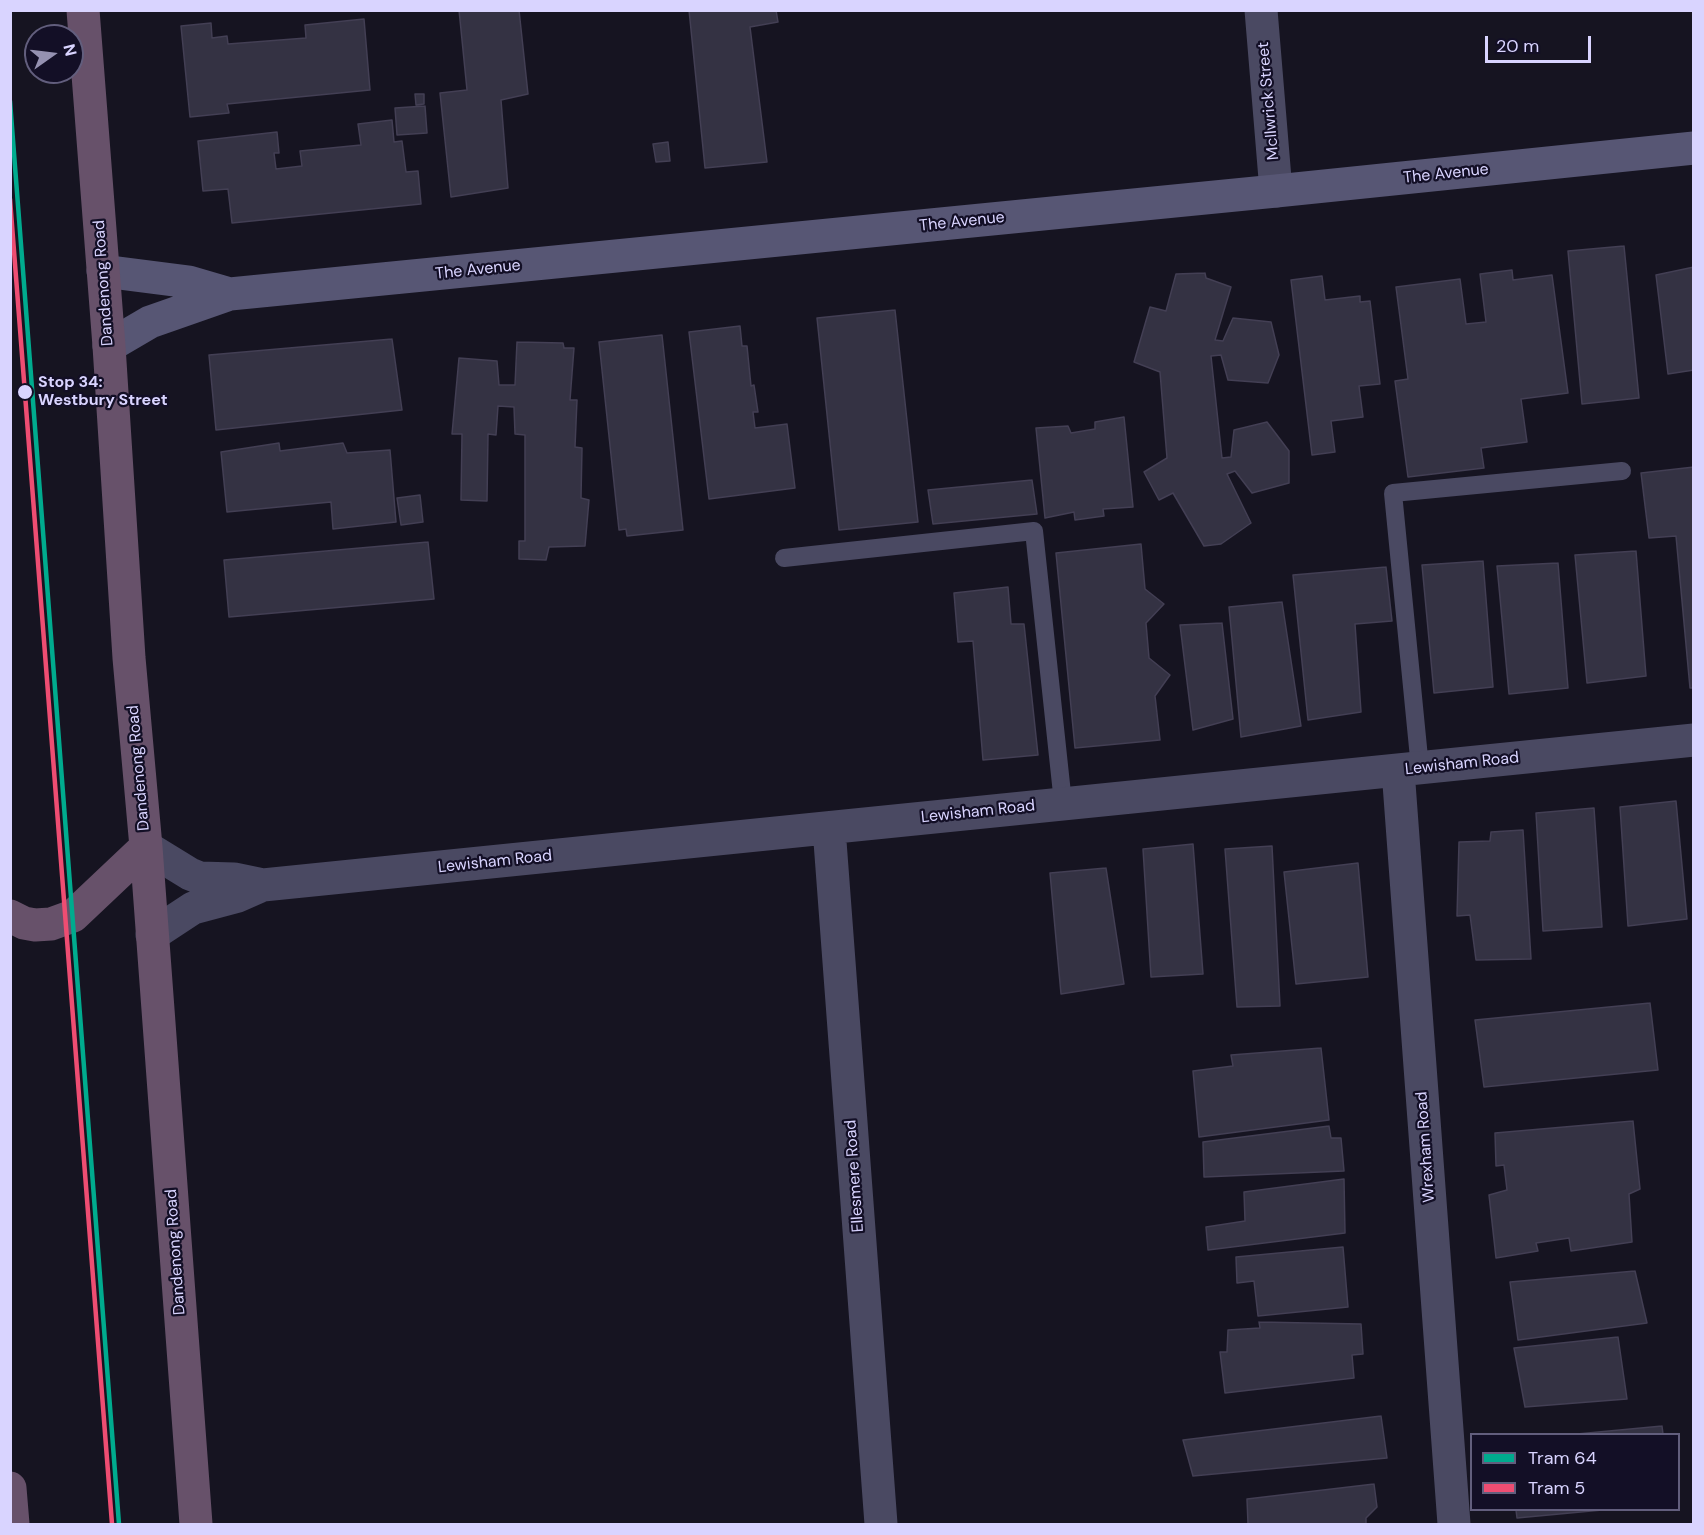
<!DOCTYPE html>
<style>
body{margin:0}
#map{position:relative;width:1704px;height:1535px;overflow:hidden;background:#161421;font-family:"DM Sans",sans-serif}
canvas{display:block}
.frame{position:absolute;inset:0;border:12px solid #d9d4ff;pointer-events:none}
.legend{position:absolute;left:1470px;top:1433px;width:210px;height:78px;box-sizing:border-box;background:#130f26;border:2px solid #625e7d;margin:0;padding:8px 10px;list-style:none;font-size:18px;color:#d9d4ff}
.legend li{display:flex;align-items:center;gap:12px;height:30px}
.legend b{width:30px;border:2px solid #625e7d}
.north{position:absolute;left:24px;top:24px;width:60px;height:60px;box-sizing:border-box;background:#130f26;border:2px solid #625e7d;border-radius:50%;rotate:76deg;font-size:16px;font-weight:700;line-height:24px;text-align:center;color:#d9d4ff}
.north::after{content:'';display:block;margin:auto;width:21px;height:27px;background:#9591b1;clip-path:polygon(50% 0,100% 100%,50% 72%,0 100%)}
.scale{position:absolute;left:1485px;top:36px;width:106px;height:27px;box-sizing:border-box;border:3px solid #d9d4ff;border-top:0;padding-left:8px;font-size:18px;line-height:21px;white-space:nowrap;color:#d9d4ff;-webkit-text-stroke:4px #130f26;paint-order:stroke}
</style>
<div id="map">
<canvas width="1704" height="1535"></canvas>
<div class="frame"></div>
<ul class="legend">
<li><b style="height:8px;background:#00ab8e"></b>Tram 64</li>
<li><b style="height:8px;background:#ee4d72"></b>Tram 5</li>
</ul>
<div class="north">N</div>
<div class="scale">20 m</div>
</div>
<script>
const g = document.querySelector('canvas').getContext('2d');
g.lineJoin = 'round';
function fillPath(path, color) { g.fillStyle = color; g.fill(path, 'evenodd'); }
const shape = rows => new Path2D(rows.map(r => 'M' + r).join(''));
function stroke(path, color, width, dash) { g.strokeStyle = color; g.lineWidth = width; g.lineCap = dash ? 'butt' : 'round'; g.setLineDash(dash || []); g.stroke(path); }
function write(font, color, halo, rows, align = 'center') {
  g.font = font + ' "DM Sans",sans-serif'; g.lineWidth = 4.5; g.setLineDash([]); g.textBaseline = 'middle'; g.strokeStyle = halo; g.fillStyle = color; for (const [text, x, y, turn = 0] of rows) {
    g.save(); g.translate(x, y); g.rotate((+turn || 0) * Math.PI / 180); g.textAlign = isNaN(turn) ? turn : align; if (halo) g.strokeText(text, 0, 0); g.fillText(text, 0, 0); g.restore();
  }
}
const building = shape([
 [459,10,519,10,528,94,501,100,508,188,451,197,440,93,467,90,459,10],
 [689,10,776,10,778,22,750,27,767,162,705,168,689,10],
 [364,19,370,90,227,104,229,113,190,117,181,26,211,23,212,38,227,36,228,44,306,38,305,25,364,19],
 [415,94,424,94,424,104,416,105,415,94],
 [425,106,427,133,397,135,395,108,425,106],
 [392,120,394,142,402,141,406,172,418,171,421,204,232,223,228,189,203,191,198,141,277,132,279,153,274,153,276,169,302,166,300,151,361,145,358,124,392,120],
 [668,142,670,161,656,162,653,144,668,142],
 [1624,246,1639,398,1582,404,1568,251,1624,246],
 [1694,267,1694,370,1668,374,1656,275,1694,267],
 [1512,270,1513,280,1552,275,1568,393,1521,399,1527,442,1481,448,1484,468,1408,477,1395,381,1408,379,1396,287,1460,279,1466,324,1486,322,1480,274,1512,270],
 [1205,273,1206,278,1231,287,1215,340,1223,341,1233,318,1271,322,1279,355,1268,383,1228,380,1221,355,1211,356,1222,458,1231,457,1234,430,1267,422,1289,451,1289,483,1252,493,1235,471,1227,474,1251,523,1221,544,1204,546,1173,493,1159,500,1144,472,1167,458,1160,372,1134,362,1150,307,1166,311,1176,274,1205,273],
 [1322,276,1325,300,1360,296,1360,302,1370,301,1380,384,1359,386,1363,417,1331,421,1335,452,1312,455,1291,280,1322,276],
 [895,310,918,522,839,530,817,318,895,310],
 [740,326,742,346,747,346,751,386,754,385,758,412,753,412,755,428,787,424,795,488,709,499,689,332,740,326],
 [662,335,683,530,627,536,626,529,619,530,599,342,662,335],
 [392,339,402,410,216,430,209,355,392,339],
 [517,342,563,343,564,348,574,348,570,400,577,400,575,447,582,448,581,498,589,500,585,546,549,547,546,560,519,559,519,541,525,541,525,435,515,434,514,407,498,406,496,435,488,434,487,501,461,500,462,434,452,434,459,358,497,361,499,385,515,385,517,342],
 [1124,417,1133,507,1103,509,1104,516,1075,520,1074,512,1045,518,1036,428,1068,426,1071,433,1095,429,1095,422,1124,417],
 [279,443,280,451,343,443,347,453,390,450,396,522,333,529,331,502,227,512,221,452,279,443],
 [1694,467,1694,688,1690,688,1676,536,1649,538,1641,473,1694,467],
 [1032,480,1037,514,933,524,928,490,1032,480],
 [420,495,423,522,401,525,397,498,420,495],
 [428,542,434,599,229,617,224,560,428,542],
 [1141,544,1145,589,1164,604,1146,623,1149,658,1170,675,1155,696,1160,740,1075,748,1056,553,1141,544],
 [1636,551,1646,676,1587,683,1575,555,1636,551],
 [1483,561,1493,687,1434,693,1422,565,1483,561],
 [1558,563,1568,688,1509,694,1497,566,1558,563],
 [1386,567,1392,621,1355,624,1361,712,1308,720,1293,575,1386,567],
 [1008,587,1011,624,1024,624,1038,755,983,760,973,641,958,642,954,593,1008,587],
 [1282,602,1301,726,1241,737,1229,607,1282,602],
 [1222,623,1233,719,1193,730,1180,625,1222,623],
 [1676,801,1687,919,1628,926,1620,807,1676,801],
 [1594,808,1602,927,1543,931,1536,813,1594,808],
 [1523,830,1531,959,1476,960,1470,915,1457,916,1459,842,1490,841,1491,832,1523,830],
 [1193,844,1203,974,1151,977,1143,849,1193,844],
 [1272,846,1280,1006,1237,1007,1225,849,1272,846],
 [1358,863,1368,977,1296,984,1284,872,1358,863],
 [1106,868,1124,984,1061,994,1050,873,1106,868],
 [1650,1003,1658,1070,1484,1087,1475,1020,1650,1003],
 [1321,1048,1329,1120,1199,1137,1193,1071,1233,1066,1231,1055,1321,1048],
 [1633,1121,1640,1189,1629,1194,1632,1242,1571,1251,1569,1238,1536,1243,1538,1251,1496,1258,1489,1195,1507,1190,1504,1165,1496,1166,1495,1133,1633,1121],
 [1329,1126,1331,1138,1341,1138,1344,1171,1204,1177,1203,1142,1329,1126],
 [1344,1179,1345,1233,1208,1250,1206,1227,1245,1221,1244,1192,1344,1179],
 [1343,1247,1348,1307,1258,1316,1254,1281,1237,1283,1236,1257,1343,1247],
 [1635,1271,1647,1323,1518,1340,1510,1282,1635,1271],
 [1259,1322,1361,1324,1363,1354,1352,1355,1354,1378,1225,1393,1220,1352,1227,1352,1228,1330,1260,1328,1259,1322],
 [1618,1337,1627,1399,1525,1407,1514,1348,1618,1337],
 [1381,1416,1387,1458,1193,1476,1183,1440,1381,1416],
 [1662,1426,1663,1434,1577,1434,1662,1426],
 [1374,1484,1377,1507,1366,1518,1366,1524,1248,1524,1247,1499,1374,1484],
 [1516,1510,1602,1510,1517,1518,1516,1510]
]);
const lane = shape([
 [784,558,1034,531,1063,803],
 [1420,768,1393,493,1622,471]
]);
const street = shape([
 [1261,10,1276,191],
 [1398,770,1454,1524],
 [829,828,881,1524],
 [146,847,190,874,200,878,234,879,258,884],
 [152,935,193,908,238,896,263,885,1694,740]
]);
const secondary = shape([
 [103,271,189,282,230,294],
 [109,346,150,322,230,294,1276,191,1694,148]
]);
const highway = shape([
 [83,10,109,346,129,658,146,847,196,1524],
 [10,916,24,923,35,925,51,924,73,916,146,847],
 [10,1488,13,1524]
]);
const tram1 = shape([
 [10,101,119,1524]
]);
const tram2 = shape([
 [10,199,112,1524]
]);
const markers = [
 [25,392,8,"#d9d4ff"]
];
const streetNames = [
 ["McIlwrick Street",1269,101,-95],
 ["The Avenue",1446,174,-6],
 ["The Avenue",962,222,-6],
 ["The Avenue",478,270,-6],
 ["Dandenong Road",104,283,-94],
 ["Lewisham Road",1462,764,-6],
 ["Dandenong Road",139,768,-95],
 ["Lewisham Road",978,812,-6],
 ["Lewisham Road",495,862,-6],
 ["Wrexham Road",1426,1147,-94],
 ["Ellesmere Road",855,1176,-94],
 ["Dandenong Road",176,1252,-94]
];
const stopNames = [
 ["Stop 34:",38,383],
 ["Westbury Street",38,401]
];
fillPath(building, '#343243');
stroke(building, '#433f54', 1.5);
stroke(lane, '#4a4962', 18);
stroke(street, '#4a4962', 33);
stroke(secondary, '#575674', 33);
stroke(highway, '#67516a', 33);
stroke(tram1, '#00ab8e', 4.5);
stroke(tram2, '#ee4d72', 4.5);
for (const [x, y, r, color] of markers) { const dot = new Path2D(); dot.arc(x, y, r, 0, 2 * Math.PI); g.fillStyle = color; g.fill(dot); stroke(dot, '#130f26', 2); }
write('16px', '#d9d4ff', '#130f26', streetNames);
write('bold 16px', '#d9d4ff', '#130f26', stopNames, 'left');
</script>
